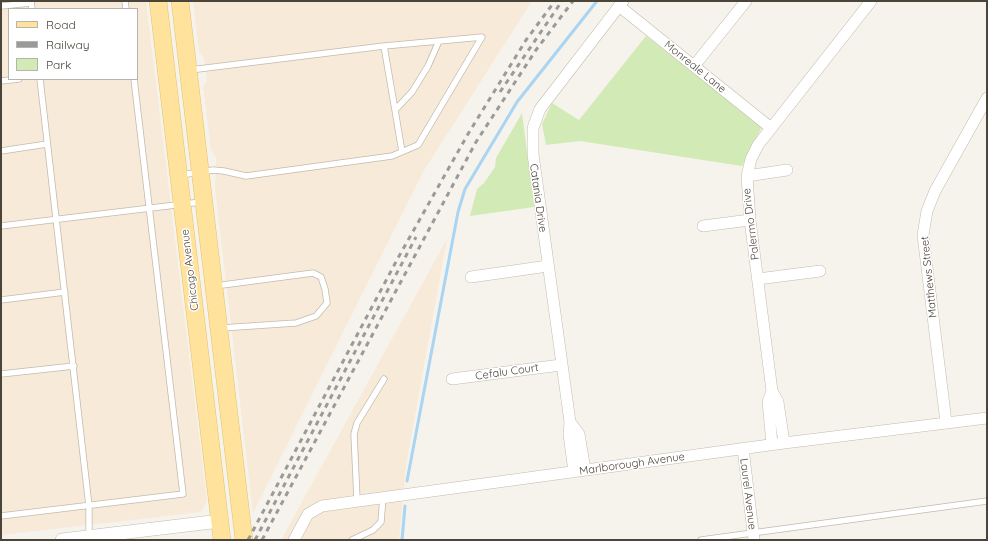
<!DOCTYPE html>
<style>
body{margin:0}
#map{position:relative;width:988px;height:541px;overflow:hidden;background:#f6f3ec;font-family:Quicksand,sans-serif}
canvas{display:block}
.frame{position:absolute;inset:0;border:2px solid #4b4439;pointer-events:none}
.legend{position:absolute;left:8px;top:8px;width:130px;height:72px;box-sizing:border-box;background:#fff;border:1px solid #b7b4b0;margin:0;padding:5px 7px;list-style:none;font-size:12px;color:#4b4439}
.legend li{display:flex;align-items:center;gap:8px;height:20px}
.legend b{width:20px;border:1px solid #b7b4b0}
</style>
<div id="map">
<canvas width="988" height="541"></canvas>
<div class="frame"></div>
<ul class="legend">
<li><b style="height:5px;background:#ffe39c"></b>Road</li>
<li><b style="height:5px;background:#9a9a9a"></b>Railway</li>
<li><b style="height:11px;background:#d2eab5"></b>Park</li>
</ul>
</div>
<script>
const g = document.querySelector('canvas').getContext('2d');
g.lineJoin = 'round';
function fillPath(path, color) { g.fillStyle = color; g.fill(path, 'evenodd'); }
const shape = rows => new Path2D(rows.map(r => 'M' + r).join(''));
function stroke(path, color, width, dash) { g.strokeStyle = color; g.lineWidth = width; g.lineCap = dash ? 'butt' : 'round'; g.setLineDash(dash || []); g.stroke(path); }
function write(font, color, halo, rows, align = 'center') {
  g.font = font + ' Quicksand,sans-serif'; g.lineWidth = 3; g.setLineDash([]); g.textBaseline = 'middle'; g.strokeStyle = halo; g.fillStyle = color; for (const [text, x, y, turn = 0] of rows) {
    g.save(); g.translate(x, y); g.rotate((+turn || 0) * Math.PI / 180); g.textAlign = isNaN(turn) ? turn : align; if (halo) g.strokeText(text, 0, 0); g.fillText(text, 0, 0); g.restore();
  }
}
const commercial = shape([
 [1,1,146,1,207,502,201,512,1,535],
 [9,9,137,9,137,79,9,79],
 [193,1,532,1,423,172,253,513,215,188,216,157,211,150,203,86,207,81,204,58,199,51],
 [447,239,406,465,399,540,281,540]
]);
const green = shape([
 [646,36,762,127,742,166,580,141,546,145,542,124,552,103,579,120],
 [522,113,534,207,470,216,477,189,484,183,495,167,496,158]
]);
const stream = shape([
 [407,481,458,212,465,189,517,102,597,1],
 [402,540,405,506]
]);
const service = shape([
 [31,1,32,9],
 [125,1,126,9],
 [1,6,31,3],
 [384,46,395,110],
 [190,70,384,46,439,41],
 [40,79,89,506,89,537],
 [1,81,19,79],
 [1,151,47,144],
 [181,175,213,170,224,171,246,176,392,156,418,145,482,37,439,41,428,66,412,92,395,110,402,152],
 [1,226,201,202],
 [215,286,313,273,321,277,325,289,327,303,316,316,296,323,221,328],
 [1,300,65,292],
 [1,374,74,366],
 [357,500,354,434,357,423,384,379],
 [1,516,183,494,134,79],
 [352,540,373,530,381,522,383,497],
 [701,540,987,501]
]);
const minor = shape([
 [619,6,771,128],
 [694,66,746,1],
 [747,176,787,170],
 [703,226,750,220],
 [471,277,548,266],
 [758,279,820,271],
 [452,379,561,365],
 [772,391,768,402,772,444],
 [570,422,579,434,585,470],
 [946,422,923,235,927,211,935,191,987,98],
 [784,443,778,402,772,391,750,220,747,176,751,159,758,145,871,1],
 [743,448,754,540],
 [574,472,569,434,570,422,533,154,533,128,540,109,623,1],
 [294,540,308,514,322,506,784,443,987,418]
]);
const tertiary = shape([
 [62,540,220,521]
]);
const primary = shape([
 [158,1,222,540],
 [180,1,244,540]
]);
const rail = shape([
 [500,92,562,1],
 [248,540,398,258,468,134,526,40,555,1],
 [255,540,416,237],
 [262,540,476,142,536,50,573,1]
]);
const streetNames = [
 ["Monreale Lane",695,67,39],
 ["Catania Drive",538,198,82],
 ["Palermo Drive",751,224,-97],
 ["Chicago Avenue",190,270,-97],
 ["Matthews Street",929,277,-96],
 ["Cefalu Court",507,372,-8],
 ["Marlborough Avenue",632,464,-8],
 ["Laurel Avenue",748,494,83]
];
fillPath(commercial, '#f7ead8');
fillPath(green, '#d2eab5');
stroke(stream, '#a9d4f2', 3);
stroke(service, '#c2bbae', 7);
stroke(minor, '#c2bbae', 12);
stroke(tertiary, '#c2bbae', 14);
stroke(primary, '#e6c16a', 18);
stroke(service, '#fff', 5.5);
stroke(minor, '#fff', 11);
stroke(tertiary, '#fff', 13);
stroke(primary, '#ffe39c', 17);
stroke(rail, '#9a9a9a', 3, [5, 5]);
write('11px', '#4b4439', '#fff', streetNames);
</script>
